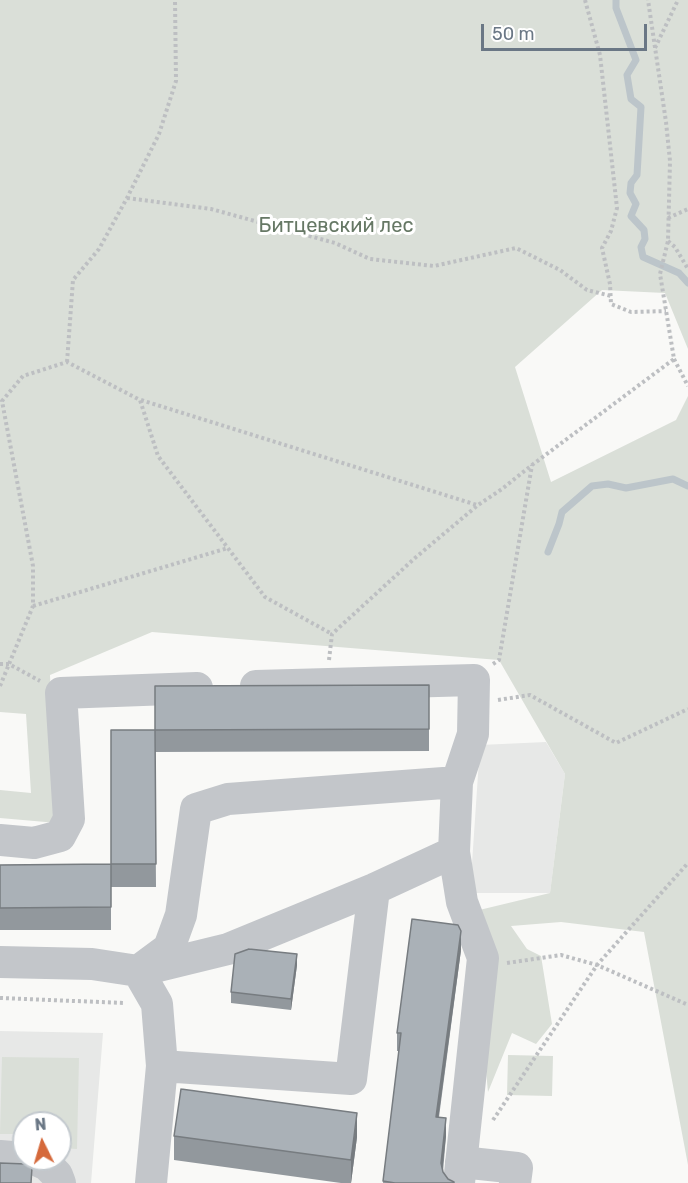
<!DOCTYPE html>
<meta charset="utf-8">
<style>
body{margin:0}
#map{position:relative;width:688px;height:1183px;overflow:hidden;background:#f9f9f7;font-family:Rubik,sans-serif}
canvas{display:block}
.north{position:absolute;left:12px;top:1111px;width:60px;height:60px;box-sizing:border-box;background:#fff;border:2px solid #c3c9ce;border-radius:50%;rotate:355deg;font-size:16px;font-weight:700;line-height:24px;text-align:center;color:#6a7785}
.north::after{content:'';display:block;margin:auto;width:21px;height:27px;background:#d5693b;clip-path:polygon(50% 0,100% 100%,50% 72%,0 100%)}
.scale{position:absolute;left:481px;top:24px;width:166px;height:27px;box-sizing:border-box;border:3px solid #6a7785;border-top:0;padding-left:8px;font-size:18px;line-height:21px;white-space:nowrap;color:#6a7785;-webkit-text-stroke:4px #fff;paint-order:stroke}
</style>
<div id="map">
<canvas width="688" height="1183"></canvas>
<div class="north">N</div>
<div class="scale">50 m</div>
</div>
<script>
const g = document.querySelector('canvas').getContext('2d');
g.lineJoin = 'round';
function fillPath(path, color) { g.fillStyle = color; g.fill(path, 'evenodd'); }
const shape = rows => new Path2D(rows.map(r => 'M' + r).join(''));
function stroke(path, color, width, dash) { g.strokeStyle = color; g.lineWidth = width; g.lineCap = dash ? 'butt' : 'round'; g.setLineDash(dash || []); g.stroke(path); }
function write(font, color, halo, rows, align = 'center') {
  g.font = font + ' Rubik,sans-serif'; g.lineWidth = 6; g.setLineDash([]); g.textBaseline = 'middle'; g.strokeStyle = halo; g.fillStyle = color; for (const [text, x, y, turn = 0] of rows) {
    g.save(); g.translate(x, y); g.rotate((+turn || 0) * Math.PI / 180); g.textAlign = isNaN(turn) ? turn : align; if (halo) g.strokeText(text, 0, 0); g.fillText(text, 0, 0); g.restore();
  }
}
const built = shape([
 [546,742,565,774,550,893,470,893,480,745],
 [0,1031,103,1033,91,1183,0,1183],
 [24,1123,60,1123,60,1159,24,1159]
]);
const green = shape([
 [0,0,688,0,688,349,665,293,602,290,515,367,551,482,676,420,688,396,688,1165,644,932,561,922,511,926,527,949,541,956,552,1024,536,1044,512,1033,488,1092,471,912,550,893,565,774,499,660,152,632,50,675,57,823,0,818,0,790,31,793,26,714,0,712],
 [508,1055,553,1056,552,1096,507,1095],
 [2,1057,79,1058,77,1149,60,1148,60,1123,24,1123,24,1134,0,1134]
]);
const stream = shape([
 [616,0,616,8,636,60,627,75,631,99,641,107,637,175,631,183,630,193,636,204,631,216,644,230,645,239,641,247,643,257,679,273,688,283],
 [548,552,559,524,562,512,592,486,608,484,626,488,673,479,688,486]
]);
const path = shape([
 [585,0,600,55,617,208,611,231,602,248,610,284,611,304,631,312,666,311],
 [655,48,678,0],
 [127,198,211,209,335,243,370,259,434,266,516,248,560,270,587,290,611,296],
 [668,218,688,209],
 [668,241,675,247,688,269],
 [674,359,688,386],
 [67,362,73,280,99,249,127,198,159,134,176,81,175,0],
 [141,400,477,505],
 [33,606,228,548],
 [329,660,332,634,415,558,478,505,502,489,532,465,674,359,660,274,668,241,670,161,666,122,648,0],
 [0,664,9,664,40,681],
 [493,664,499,660,532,465],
 [0,686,33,606,33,566,2,401,23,376,67,362,140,400,158,456,265,597,332,634],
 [498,700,530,695,616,743,688,709],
 [507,963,561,955,597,965,686,1004],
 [0,998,125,1003],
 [493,1120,597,965,688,863]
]);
const minor = shape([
 [256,686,474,680,473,734,457,782,454,852,374,889,228,949,138,971,169,948,181,915,196,809,228,799,457,782],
 [0,840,34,843,60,836,69,819,61,693,197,688],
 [454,852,462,902,483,958,459,1183],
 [0,962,92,964,138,971,157,1004,162,1066,151,1183],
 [162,1066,351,1079,374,889],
 [0,1156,24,1158],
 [34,1159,47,1165,57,1175,60,1183],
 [461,1162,517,1168,515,1183]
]);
const wall = shape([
 [429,685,429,751,155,752,156,887,111,887,111,930,0,930,0,865,111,864,155,730],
 [461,950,439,1117,446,1136,443,1172,448,1179,454,1183,383,1183,399,1051,397,1051,397,1033],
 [297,965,291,1010,231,1003,231,992],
 [174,1136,357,1137,351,1183,341,1183,174,1160]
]);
const shadedWall = shape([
 [461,931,461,950,436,1135,436,1117],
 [297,954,297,965,291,1010,291,999],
 [357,1113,357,1137,351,1183,351,1160],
 [446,1118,446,1136,441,1182,441,1163]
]);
const building = shape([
 [429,685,429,729,155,730,155,686,429,685],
 [111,730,155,730,156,864,111,864,111,730],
 [111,864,111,907,0,908,0,865,111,864],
 [412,919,458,925,461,931,436,1117,446,1118,441,1163,443,1172,448,1179,454,1182,454,1183,395,1183,383,1181,401,1033,397,1033,412,919],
 [249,949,297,954,291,999,231,992,235,954,249,949],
 [181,1089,357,1113,351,1160,174,1136,181,1089],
 [0,1163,26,1164,32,1167,31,1183,0,1183,0,1163]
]);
const parkNames = [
 ["Битцевский лес",336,226]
];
fillPath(built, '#e7e8e7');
fillPath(green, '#dadfd8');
stroke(stream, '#bcc5ca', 7);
stroke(path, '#bdbfc2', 4, [3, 3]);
stroke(minor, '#c3c6ca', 32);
fillPath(wall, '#92989d');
fillPath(shadedWall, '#777c80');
fillPath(building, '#aab1b7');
stroke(building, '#777c80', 1.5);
write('20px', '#667865', '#fff', parkNames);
</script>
